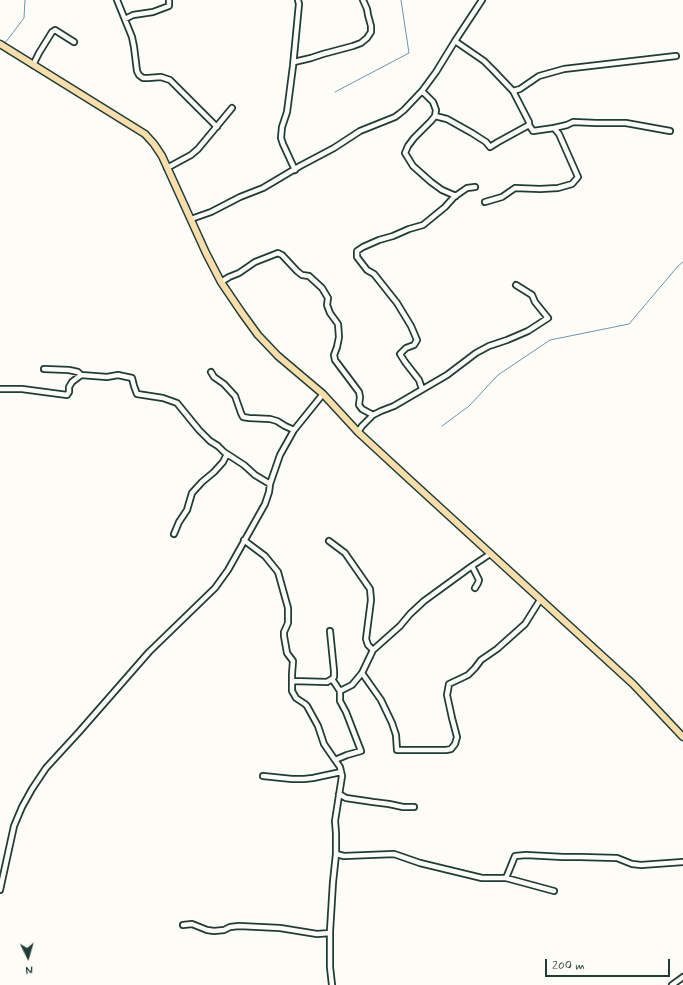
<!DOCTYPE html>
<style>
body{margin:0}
#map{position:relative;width:683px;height:985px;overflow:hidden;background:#fdfcf7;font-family:Mynerve,sans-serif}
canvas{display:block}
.north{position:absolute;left:8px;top:937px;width:40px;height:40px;-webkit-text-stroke:3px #fdfcf7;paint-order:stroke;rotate:175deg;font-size:11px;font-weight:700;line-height:16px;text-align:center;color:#1f3d34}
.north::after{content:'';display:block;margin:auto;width:14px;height:18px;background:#1f3d34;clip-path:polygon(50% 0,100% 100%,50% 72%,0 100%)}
.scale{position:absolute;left:545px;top:959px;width:125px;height:18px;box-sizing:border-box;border:2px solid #1f3d34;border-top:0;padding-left:5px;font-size:12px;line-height:14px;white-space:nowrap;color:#1f3d34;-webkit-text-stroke:3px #fdfcf7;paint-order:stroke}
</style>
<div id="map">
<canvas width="683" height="985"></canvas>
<div class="north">N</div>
<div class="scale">200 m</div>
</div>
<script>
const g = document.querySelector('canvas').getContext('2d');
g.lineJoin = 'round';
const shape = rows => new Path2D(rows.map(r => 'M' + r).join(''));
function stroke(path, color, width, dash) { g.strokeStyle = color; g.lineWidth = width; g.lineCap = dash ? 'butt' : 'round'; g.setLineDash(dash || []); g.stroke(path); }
const stream = shape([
 [5,43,24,18,25,0],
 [335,92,409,53,401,0],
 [442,426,469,406,498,375,550,340,629,324,678,266,683,262]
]);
const minor = shape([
 [117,0,132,37,134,47,137,71,139,75,143,78,148,78,161,77,170,80,217,127],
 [125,19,133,15,153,12,169,6,169,0],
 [455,41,484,61,493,70,513,91,520,89,539,76,564,69,676,56],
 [294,62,311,58,323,54,353,46,361,43,367,38,371,32,371,26,368,15,367,9,363,0],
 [33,65,39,53,52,32,55,30,74,42],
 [422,91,433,102,436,110,435,116,431,121,414,138,408,146,405,153,413,166,431,182,442,190,456,196],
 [435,116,447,119,472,133,486,142,490,147,498,142,529,125,529,122,513,91],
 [554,128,567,125,573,122,596,123,626,123,670,131],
 [167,168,191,155,198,149,232,108],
 [295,170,283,144,281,138,282,127,287,112,293,66,299,4,298,0],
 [485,202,502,197,515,188,540,189,558,188,572,184,578,177,559,134,554,128,533,131,529,125],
 [191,219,211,212,240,197,263,188,300,166,334,148,360,131,395,117,399,114,404,110,422,91,436,72,455,41,482,0],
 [221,282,229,277,239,273,255,262,278,253,282,255,297,271,302,275,309,276,322,288,328,298,327,305,330,313,338,324,339,337,337,347,334,355,335,360,359,392,360,397,359,405,362,409,373,415],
 [44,369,69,370,78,372,81,375],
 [211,372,214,377,224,384,235,396,241,413,243,417,249,418,270,419,277,421,285,426,294,430],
 [0,389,22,389,67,395,69,392,69,387,72,382,81,375,107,377,118,375,132,378,134,386,137,394,163,398,177,403,199,430,210,441,218,446,224,452,244,465,255,475,270,484],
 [422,389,419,380,405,362,400,354,406,348,414,345,417,340,411,326,397,303,374,274,367,270,357,257,357,251,363,247,379,240,393,236,409,229,423,225,445,207,454,197,467,188,475,187],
 [358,432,362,426,373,415,381,411,394,406,447,375,476,353,489,346,507,340,528,331,548,318,535,302,532,295,516,285],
 [174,534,179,522,187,510,192,493,202,482,214,472,223,462,227,454],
 [244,540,249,544,265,556,278,572,288,608,288,623,284,632,284,636,287,653,293,661,292,674,292,691,296,698,305,704,307,706,318,726,324,744,335,760],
 [329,541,345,553,370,589,371,600,366,639,368,645,373,650,400,626,410,614,424,601,472,566,490,554],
 [472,566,479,580,478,583,475,588],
 [362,673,381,700,392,723,396,735,397,750,446,750,451,749,455,744,457,737,452,718,447,695,449,684,468,675,475,668,481,660,497,649,525,624,540,600],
 [332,679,340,691],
 [292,681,327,682,332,679,334,677,334,671,330,631],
 [263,776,292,779,304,779,313,778,341,772],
 [339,794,346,798,373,802,389,804,403,807,414,807],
 [336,854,336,833,335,821,342,776,340,767,335,760,347,755,361,751,346,712,340,701,340,691,352,685,362,673,373,650],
 [506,878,515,856,526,855,563,857,580,857,617,858,632,864,641,865,683,862],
 [0,890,14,826,22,807,32,789,46,768,79,732,149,652,215,588,228,570,265,504,269,492,270,484,280,455,294,430,323,394],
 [183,925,192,924,207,930,214,931,224,930,230,927,239,926,280,928,317,934,330,933],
 [332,985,330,967,330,931,333,882,336,854,344,856,394,854,420,863,482,878,506,878,554,891],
 [672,985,683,977]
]);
const major = shape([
 [0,44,145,134,154,144,162,156,206,253,221,282,242,313,258,335,278,356,323,394,358,432,410,480,633,684,683,737]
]);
stroke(stream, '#6c96ad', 1);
stroke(minor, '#1f3d34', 8);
stroke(major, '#1f3d34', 9);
stroke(minor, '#fdfcf7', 4.5);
stroke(major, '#f9deab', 6);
</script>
